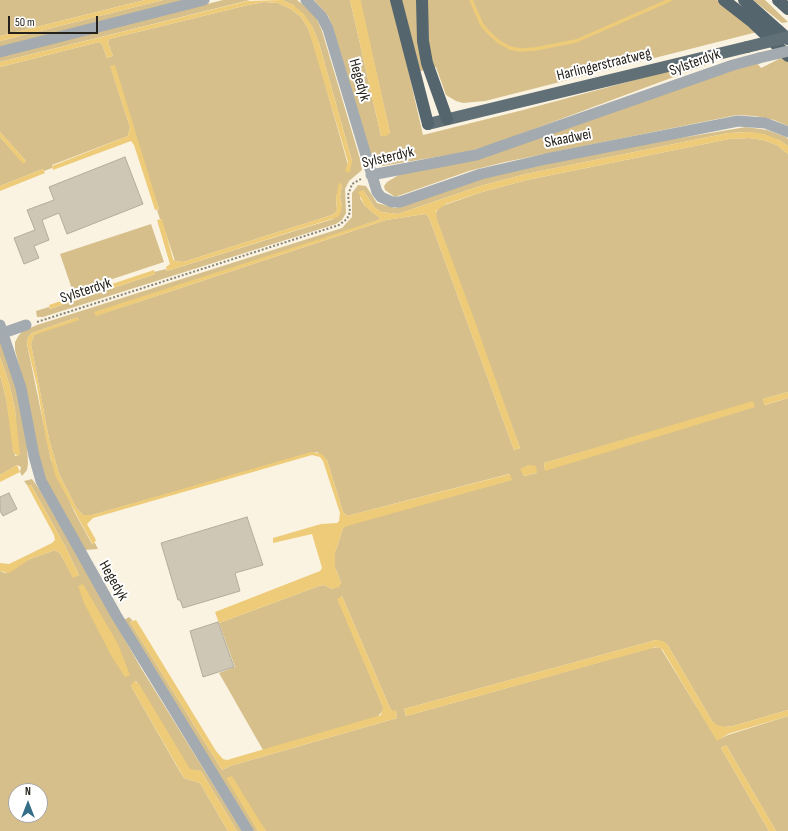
<!DOCTYPE html>
<style>
body{margin:0}
#map{position:relative;width:788px;height:831px;overflow:hidden;background:#fbf3e1;font-family:"Sofia Sans Condensed",sans-serif}
canvas{display:block}
.north{position:absolute;left:8px;top:783px;width:40px;height:40px;box-sizing:border-box;background:#fff;border:1px solid #a7a6a3;border-radius:50%;rotate:0deg;font-size:11px;font-weight:700;line-height:16px;text-align:center;color:#24211a}
.north::after{content:'';display:block;margin:auto;width:14px;height:18px;background:#366e88;clip-path:polygon(50% 0,100% 100%,50% 72%,0 100%)}
.scale{position:absolute;left:8px;top:16px;width:90px;height:18px;box-sizing:border-box;border:2px solid #24211a;border-top:0;padding-left:5px;font-size:12px;line-height:14px;white-space:nowrap;color:#24211a;-webkit-text-stroke:3px #fff;paint-order:stroke}
</style>
<div id="map">
<canvas width="788" height="831"></canvas>
<div class="north">N</div>
<div class="scale">50 m</div>
</div>
<script>
const g = document.querySelector('canvas').getContext('2d');
g.lineJoin = 'round';
function fillPath(path, color) { g.fillStyle = color; g.fill(path, 'evenodd'); }
const shape = rows => new Path2D(rows.map(r => 'M' + r).join(''));
function stroke(path, color, width, dash) { g.strokeStyle = color; g.lineWidth = width; g.lineCap = dash ? 'butt' : 'round'; g.setLineDash(dash || []); g.stroke(path); }
function write(font, color, halo, rows, align = 'center') {
  g.font = font + ' "Sofia Sans Condensed",sans-serif'; g.lineWidth = 4; g.setLineDash([]); g.textBaseline = 'middle'; g.strokeStyle = halo; g.fillStyle = color; for (const [text, x, y, turn = 0] of rows) {
    g.save(); g.translate(x, y); g.rotate((+turn || 0) * Math.PI / 180); g.textAlign = isNaN(turn) ? turn : align; if (halo) g.strokeText(text, 0, 0); g.fillText(text, 0, 0); g.restore();
  }
}
const green = shape([
 [0,0,145,0,0,36],
 [163,0,184,0,0,47,0,41],
 [223,0,250,0,0,62,0,56],
 [282,0,297,0,309,9,316,17,322,31,360,159,362,170,349,181,345,189,346,213,342,220,336,224,87,303,43,317,37,317,36,311,49,307,50,309,155,274,154,272,166,269,167,271,333,219,342,206,340,197,342,184,336,197,337,211,332,215,183,262,175,261,161,219,160,219,157,210,159,209,110,66,130,127,128,136,52,165,52,168,44,171,43,169,0,186,0,137,23,163,26,161,0,132,0,67,99,42,102,44,107,58,113,56,108,43,109,39,248,5,264,2,278,3,291,9,301,17,308,28,314,45,348,165,352,161,319,43,312,26,293,5],
 [314,0,350,0,381,136,390,133,360,0,392,0,423,135,523,110,713,59,714,62,491,145,466,152,382,166,371,156,333,28,328,16],
 [400,0,418,0,424,70,418,72],
 [427,0,717,0,757,32,485,101,463,103,456,101,446,95,436,67,432,67,429,48],
 [753,0,765,0,788,22,782,23],
 [785,56,788,59,788,126,774,120,755,116,737,115,505,162,469,171,395,197,385,190,384,186,387,182,402,173,757,63,761,68],
 [746,127,767,130,786,137,788,139,788,146,779,140,750,132,728,133,526,174,480,186,398,214,381,212,375,208,363,190,360,198,365,206,381,219,96,316,386,220,425,214,428,216,431,223,514,450,520,448,435,215,439,207,482,192,527,180,729,139,749,138,763,140,777,145,788,154,788,392,763,399,765,405,788,398,788,710,733,726,725,727,717,726,712,721,667,644,656,640,404,709,406,716,651,648,660,647,717,740,728,735,788,716,788,831,776,831,726,745,721,748,769,831,266,831,227,778,258,831,253,831,124,620,129,617,133,621,130,622,222,770,230,766,397,718,396,711,392,711,389,706,342,596,338,599,383,707,383,711,376,718,263,750,219,673,235,667,219,623,319,586,324,585,332,589,341,583,335,567,335,553,343,528,347,525,511,480,509,474,347,516,343,512,327,460,317,452,92,515,83,515,77,509,59,474,49,439,31,344,34,335,78,317,32,333,28,337,27,344,51,460,74,511,92,544,95,543,98,549,85,550,45,479,39,460,25,387,15,350,15,342,19,335,23,331,37,325,342,228,352,217,352,193,358,185,366,186,377,203,395,208,484,177,632,146],
 [753,402,754,407,545,470,544,463],
 [529,465,537,473,524,476,521,469],
 [151,224,164,262,73,292,60,254],
 [0,337,17,390,27,444,28,464,27,470,22,476,20,472,21,467,17,465,0,475,0,375,6,398,15,456,18,456,15,409,9,383,0,357],
 [32,479,40,490,141,668,242,831,237,831,201,771,190,770,136,681,131,686,179,770,184,778,200,783,228,831,0,831,0,571,5,573,30,559,55,550,60,553,73,577,79,575,65,546,31,485,27,485,24,481],
 [16,791,40,791,40,815,16,815]
]);
const water = shape([
 [145,0,163,0,0,41,0,36],
 [282,0,293,5,304,14,312,26,319,43,352,161,350,173,345,171,348,162,308,28,301,17,291,9,278,3,264,2,248,5,109,39,108,43,113,56,107,58,102,44,99,42,0,67,0,62,247,1],
 [350,0,360,0,361,2,390,133,386,136,381,136],
 [115,65,159,209,155,210,134,145,131,141,53,170,52,166,128,136,130,127,110,66],
 [0,132,26,161,23,164,0,137],
 [750,132,765,134,779,140,788,146,788,154,777,145,763,140,749,138,729,139,527,180,482,192,446,204,436,211,437,220,474,319,520,448,514,450,431,223,428,216,425,214,386,220,96,316,94,312,381,219,365,206,358,192,363,190,375,208,381,212,398,214,480,186,526,174,728,133],
 [43,169,45,173,0,191,0,186],
 [339,183,342,184,340,197,342,206,341,212,338,217,167,271,166,267,170,264,169,261,157,220,162,219,173,259,175,261,183,262,332,215,337,211,336,197],
 [154,270,155,274,50,309,49,305],
 [78,317,79,320,34,335,31,344,49,439,59,474,77,509,83,515,92,515,311,452,322,454,327,460,343,512,347,516,510,474,512,480,347,526,343,528,335,553,335,567,341,583,339,587,332,589,324,585,319,586,219,623,215,612,320,571,322,568,312,534,273,543,273,538,321,524,337,523,339,521,340,513,323,461,320,457,312,455,93,518,87,524,96,540,93,545,55,475,46,439,37,386,27,344,28,337,32,333],
 [0,357,9,383,15,409,20,454,17,456,13,452,6,398,0,375],
 [788,392,788,398,764,405,763,399],
 [753,401,755,407,545,471,544,463],
 [17,465,20,472,0,482,0,475],
 [529,465,536,466,537,473,524,476,520,469],
 [27,485,31,485,65,546,79,575,73,578,60,553,55,550,30,559,9,573,0,571,0,563,9,564,52,543,55,540,54,535],
 [83,584,118,644,130,675,128,676,125,677,112,657,84,603,78,586],
 [342,596,389,706,392,711,396,710,397,718,230,766,222,770,130,622,136,620,216,751,223,759,227,760,381,715,383,707,337,599],
 [656,640,663,641,667,644,712,721,717,725,725,727,733,726,788,710,788,716,728,734,717,741,662,649,656,647,406,716,404,709],
 [134,681,139,684,190,769,201,771,237,831,228,831,200,783,184,778,131,686],
 [726,745,776,831,769,831,721,748],
 [232,776,259,820,266,831,258,831,226,778]
]);
const stream = shape([
 [471,0,482,25,489,33,499,42,510,48,520,50,535,49,576,41,670,0]
]);
const building = shape([
 [125,157,143,204,67,234,59,213,42,220,49,240,34,246,39,258,24,264,14,238,35,230,27,210,54,200,49,187,125,157],
 [9,493,17,509,3,516,0,511,0,497,9,493],
 [247,517,263,565,235,573,240,591,183,608,180,600,178,600,161,543,247,517],
 [218,622,234,667,203,677,190,631,218,622]
]);
const path = shape([
 [37,322,339,225,347,219,350,212,348,195,352,184,361,179]
]);
const minor = shape([
 [306,0,322,17,328,29,377,192,381,197,392,202,400,202,481,174,546,159,738,121,765,123,788,132],
 [0,52,204,0],
 [371,175,476,155,733,65,759,58],
 [0,325,21,388,34,456,41,481,116,615,248,831],
 [3,333,26,325]
]);
const primary = shape([
 [428,124,747,47]
]);
const trunk = shape([
 [396,0,428,124],
 [422,0,423,41,427,63,447,119],
 [724,0,751,21,788,56],
 [744,0,788,39],
 [778,0,788,9]
]);
const minorBridge = shape([
 [759,58,788,51]
]);
const primaryBridge = shape([
 [747,47,788,37]
]);
const streetNames = [
 ["Sylsterdyk",695,63,-20],
 ["Harlingerstraatweg",604,65,-14],
 ["Hegedyk",359,80,74],
 ["Skaadwei",568,139,-11],
 ["Sylsterdyk",388,158,-13],
 ["Sylsterdyk",86,291,-18],
 ["Hegedyk",113,581,60]
];
fillPath(green, '#d6bf8a');
fillPath(water, '#edcb78');
stroke(stream, '#edcb78', 3.5);
fillPath(building, '#cfc7b6');
stroke(building, '#b3ac9b', 1);
stroke(path, '#888377', 2, [2, 2]);
stroke(minor, '#a3abb0', 11);
stroke(primary, '#617077', 12);
stroke(trunk, '#55656d', 12);
stroke(minorBridge, '#a3abb0', 11);
stroke(primaryBridge, '#617077', 12);
write('15px', '#24211a', '#fff', streetNames);
</script>
